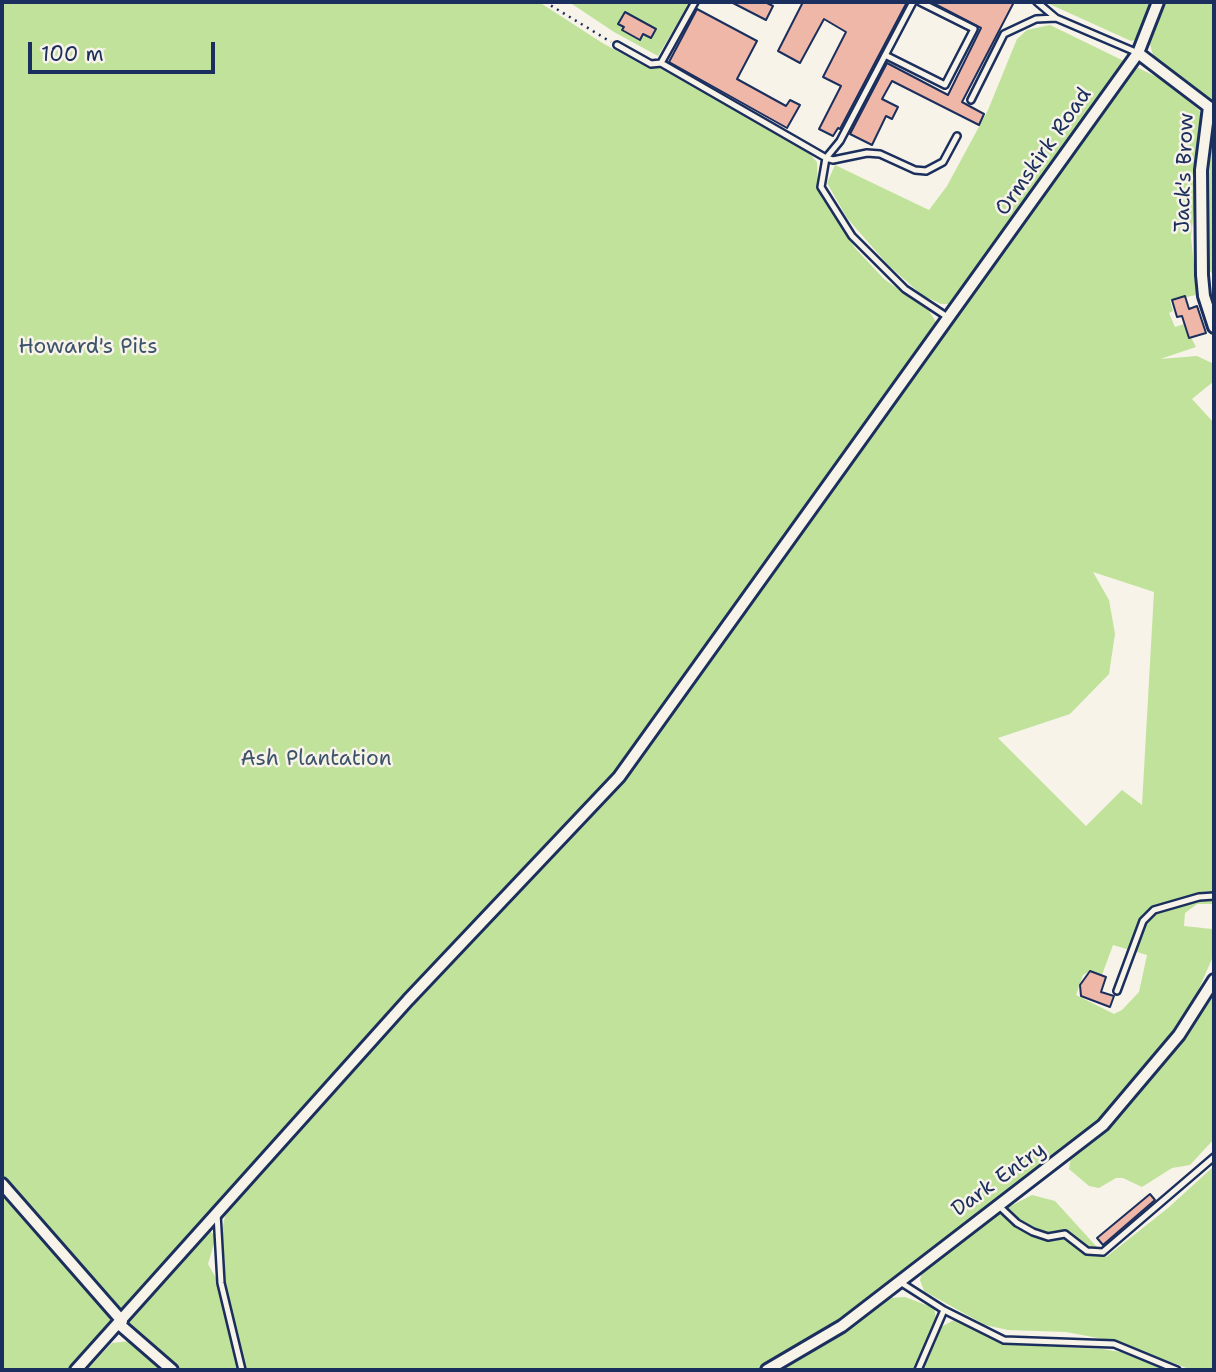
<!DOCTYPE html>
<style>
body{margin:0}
#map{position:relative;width:1216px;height:1372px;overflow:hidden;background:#f7f3e8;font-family:"Shantell Sans",sans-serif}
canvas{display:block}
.frame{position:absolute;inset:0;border:4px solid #1b2f5e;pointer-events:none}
.scale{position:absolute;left:28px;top:42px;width:187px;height:32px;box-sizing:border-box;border:4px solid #1b2f5e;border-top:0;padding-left:9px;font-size:21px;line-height:24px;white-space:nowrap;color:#1b2f5e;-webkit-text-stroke:5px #f7f3e8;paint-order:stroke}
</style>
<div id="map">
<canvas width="1216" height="1372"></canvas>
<div class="frame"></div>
<div class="scale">100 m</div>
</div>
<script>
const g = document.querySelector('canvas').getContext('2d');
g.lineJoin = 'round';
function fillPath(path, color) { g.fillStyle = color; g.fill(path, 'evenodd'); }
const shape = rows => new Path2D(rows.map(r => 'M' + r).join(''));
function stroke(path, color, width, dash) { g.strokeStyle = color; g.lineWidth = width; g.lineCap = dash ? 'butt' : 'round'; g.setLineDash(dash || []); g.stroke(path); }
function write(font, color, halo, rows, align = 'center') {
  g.font = font + ' "Shantell Sans",sans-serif'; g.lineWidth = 5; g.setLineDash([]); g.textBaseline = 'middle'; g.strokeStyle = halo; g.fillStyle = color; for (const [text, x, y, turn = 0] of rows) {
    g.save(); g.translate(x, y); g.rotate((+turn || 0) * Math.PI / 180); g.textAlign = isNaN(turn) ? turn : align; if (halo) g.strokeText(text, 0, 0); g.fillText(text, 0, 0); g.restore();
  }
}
const green = shape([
 [2,2,539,2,604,44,649,68,660,68,807,151,817,162,818,191,855,248,884,279,929,311,936,322,936,330,620,767,207,1228,216,1237,208,1264,216,1278,220,1295,227,1295,220,1241,225,1216,230,1208,415,1002,623,779,1027,221,1013,215,953,304,941,304,922,295,888,265,847,218,827,183,835,165,929,210,947,186,988,110,1017,39,1027,30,1050,25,1165,81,1201,112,1214,117,1214,275,1208,269,1206,188,1196,192,1191,237,1197,295,1170,300,1173,311,1169,313,1175,327,1184,324,1196,347,1160,359,1197,356,1214,364,1214,381,1192,399,1214,423,1214,904,1197,904,1185,913,1184,926,1212,929,1214,954,1191,1007,1148,1062,1160,1065,1179,1048,1214,991,1214,1139,1190,1165,1172,1168,1142,1187,1123,1178,1116,1178,1099,1188,1089,1186,1069,1169,1071,1156,1098,1135,1130,1100,1126,1091,1117,1097,1095,1126,1071,1147,950,1235,893,1283,879,1303,888,1298,905,1297,934,1308,936,1318,927,1341,934,1346,941,1327,954,1320,1002,1344,1102,1349,1121,1352,1166,1370,780,1370,818,1347,807,1339,791,1354,759,1370,178,1370,164,1357,165,1370,2,1370,2,1189,110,1314,111,1324,81,1358,93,1363,112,1343,130,1341,134,1335,125,1327,124,1310,118,1310,2,1179],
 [1093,572,1154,592,1142,805,1122,790,1086,826,998,738,1070,714,1109,674,1115,634,1109,600],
 [1113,945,1147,955,1139,992,1122,1010,1114,1014,1076,995,1083,975,1090,971,1102,975],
 [569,2,690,2,658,56,614,32],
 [631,15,656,29,651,38,643,34,640,40,622,30],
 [1045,2,1153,2,1135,40,1131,41],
 [1166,2,1214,2,1214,105,1154,59,1150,44],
 [1214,1166,1214,1370,1192,1370,1114,1341,1066,1332,1008,1330,985,1325,924,1291,920,1280,924,1266,997,1213,1032,1195,1055,1201,1106,1257,1168,1208]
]);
const building = shape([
 [731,2,765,2,773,6,766,20,731,2],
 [803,2,907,2,840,129,838,128,833,136,819,129,841,86,823,77,846,32,824,19,800,63,778,51,803,2],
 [931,2,1014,2,962,102,984,114,979,125,892,81,882,99,898,107,892,119,886,116,872,145,850,134,887,63,948,95,981,28,931,2],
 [697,9,757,41,737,79,786,106,790,100,800,105,787,128,669,62,697,9],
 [625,12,656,29,651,38,643,34,640,40,622,30,624,27,618,24,625,12],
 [1185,296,1189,309,1197,306,1206,333,1189,338,1182,316,1177,317,1172,300,1185,296],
 [1090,971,1106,977,1101,992,1114,996,1110,1007,1081,996,1080,985,1090,971],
 [1150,1194,1155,1200,1103,1245,1097,1238,1150,1194]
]);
const path = shape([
 [545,2,611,42]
]);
const service = shape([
 [1037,2,1056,18,1138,53],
 [617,45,651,64,661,63,695,2],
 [885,55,945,85,974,29,920,2],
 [661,63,826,158,840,141,913,2],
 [971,100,1004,34,1036,19,1056,18],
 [949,318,905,289,852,236,821,187,826,158,833,160,867,153,880,154,915,170,926,171,943,162,957,136],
 [1117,991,1143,921,1154,910,1199,897,1214,896],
 [999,1206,1017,1223,1033,1232,1048,1237,1065,1234,1087,1251,1103,1252,1214,1157],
 [217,1214,221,1283,242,1370],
 [900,1282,944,1310,1004,1340,1114,1344,1177,1370],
 [918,1370,944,1310]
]);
const minor = shape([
 [1138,53,1209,107,1201,170,1202,275,1204,296,1214,327],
 [2,1184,122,1321],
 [119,1324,172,1370],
 [76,1370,408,1000,619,777,1138,53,1158,2],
 [767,1370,842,1326,1103,1125,1179,1035,1214,980]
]);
const streetNames = [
 ["Ormskirk Road",1044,152,-55],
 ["Jack's Brow",1185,173,-88],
 ["Dark Entry",999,1180,-36]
];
const parkNames = [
 ["Howard's Pits",88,348],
 ["Ash Plantation",316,760]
];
fillPath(green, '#c0e29b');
fillPath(building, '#efb7a7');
stroke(building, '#1b2f5e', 2);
stroke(service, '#1b2f5e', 10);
stroke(minor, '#1b2f5e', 16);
stroke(path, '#1b2f5e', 2.5, [2, 5]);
stroke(service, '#f7f3e8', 5);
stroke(minor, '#f7f3e8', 10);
write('21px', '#1b2f5e', '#f7f3e8', streetNames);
write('21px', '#3c536a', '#f7f3e8', parkNames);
</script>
